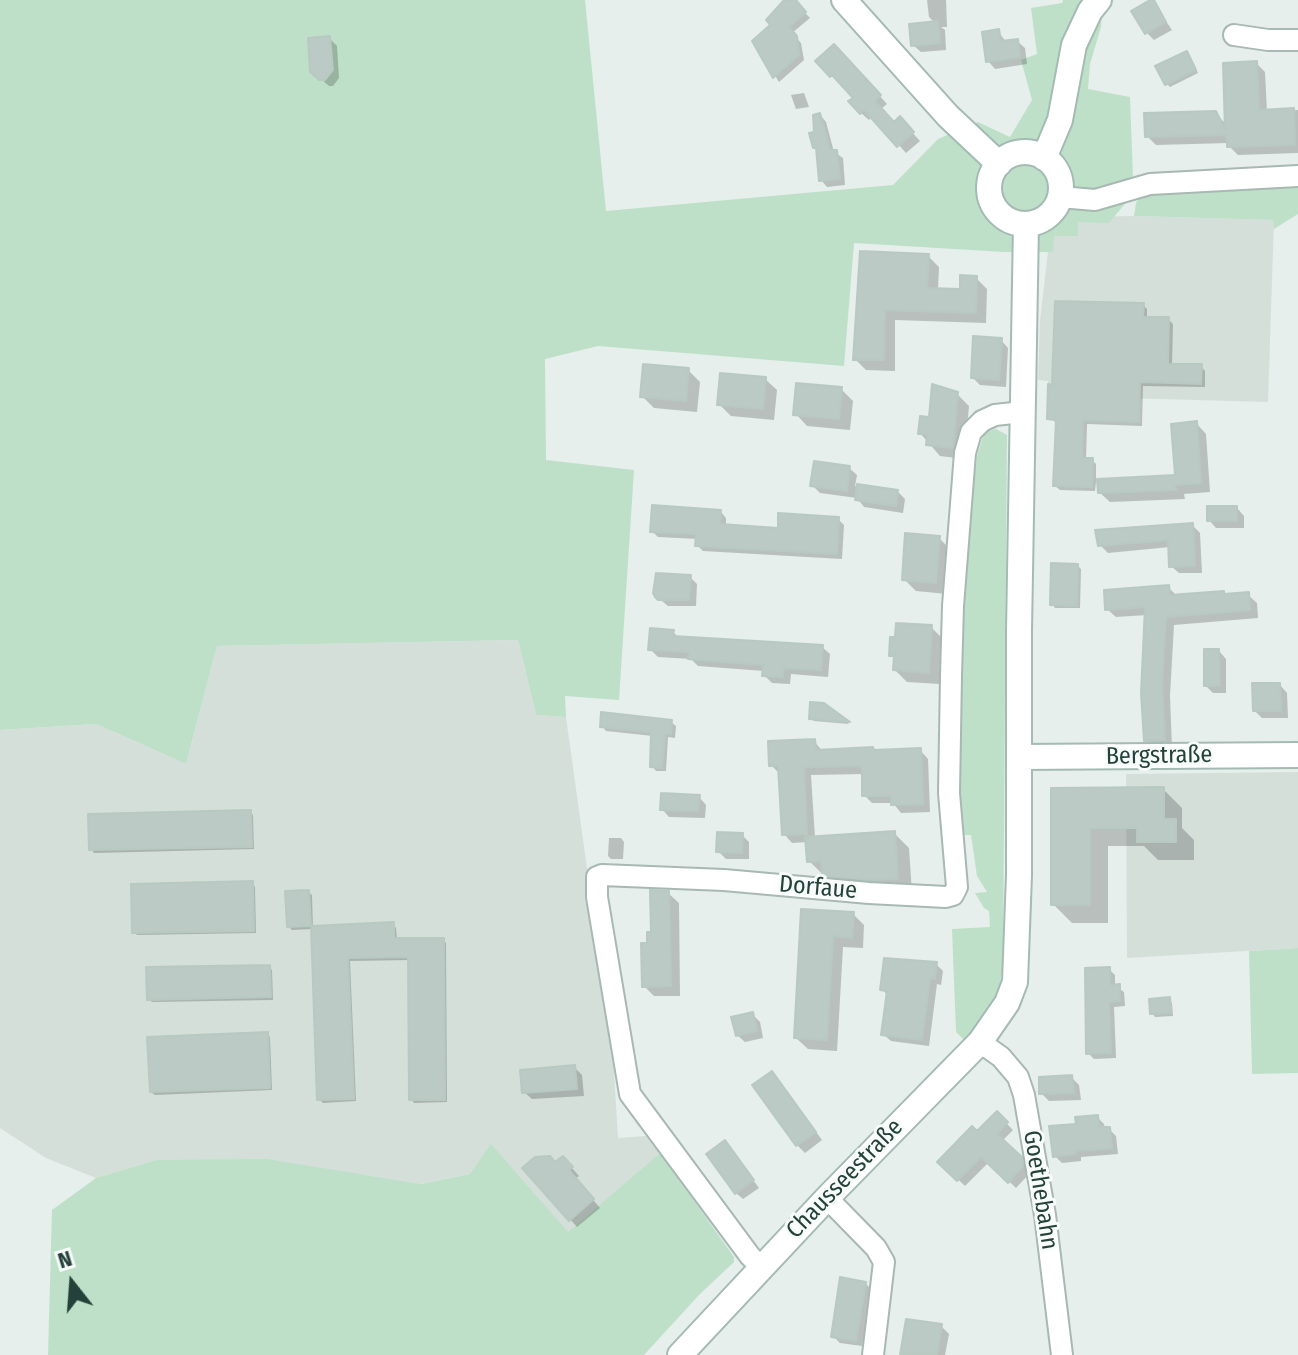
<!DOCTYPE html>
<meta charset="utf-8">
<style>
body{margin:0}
#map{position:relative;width:1298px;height:1355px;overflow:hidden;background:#e6efeb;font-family:"Fira Sans Condensed",sans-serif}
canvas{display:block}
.north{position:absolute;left:32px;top:1243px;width:80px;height:80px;-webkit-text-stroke:6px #f7fbf9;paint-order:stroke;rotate:343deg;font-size:22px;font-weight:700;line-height:32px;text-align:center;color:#24423a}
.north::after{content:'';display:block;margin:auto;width:28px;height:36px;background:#24423a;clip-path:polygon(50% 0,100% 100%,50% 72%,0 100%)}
</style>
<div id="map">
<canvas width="1298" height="1355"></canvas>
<div class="north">N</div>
</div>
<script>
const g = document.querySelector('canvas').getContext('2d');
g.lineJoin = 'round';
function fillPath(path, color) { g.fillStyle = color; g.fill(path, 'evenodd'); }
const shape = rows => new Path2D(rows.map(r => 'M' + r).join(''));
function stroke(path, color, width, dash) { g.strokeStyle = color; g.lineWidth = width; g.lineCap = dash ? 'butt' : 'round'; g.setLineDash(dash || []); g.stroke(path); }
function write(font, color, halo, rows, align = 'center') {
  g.font = font + ' "Fira Sans Condensed",sans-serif'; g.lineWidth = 6; g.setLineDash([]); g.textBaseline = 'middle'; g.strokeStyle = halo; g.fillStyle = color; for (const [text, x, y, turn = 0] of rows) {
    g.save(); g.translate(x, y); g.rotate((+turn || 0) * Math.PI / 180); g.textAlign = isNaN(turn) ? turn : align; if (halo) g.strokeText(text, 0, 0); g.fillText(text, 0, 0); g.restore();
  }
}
const built = shape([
 [1134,216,1274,220,1268,402,1048,396,1048,381,1038,380,1040,321,1049,243,1052,236,1078,217],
 [518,640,536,715,566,717,613,1056,618,1138,646,1136,660,1153,568,1233,470,1174,420,1184,371,1176,156,1160,96,1178,46,1158,0,1128,0,730,96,724,186,764,217,646],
 [1298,772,1298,948,1127,958,1126,774]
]);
const green = shape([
 [0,0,585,0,606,211,893,185,938,139,978,122,1010,137,1032,100,1021,60,1037,54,1031,8,1062,3,1063,0,1102,0,1101,27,1090,64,1088,89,1130,97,1133,177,1129,199,1109,223,1078,222,1078,236,1054,236,1053,252,1004,252,854,243,844,366,598,346,545,359,546,460,634,470,619,700,565,696,566,717,536,715,518,640,217,646,186,764,96,724,0,730],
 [1298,186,1298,214,1274,229,1273,220,1134,216,1136,203,1141,195,1155,191],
 [996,429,1007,435,1003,966,999,991,988,1011,967,1038,963,1039,956,1032,952,929,990,927,989,911,984,908,975,893,987,892,977,876,971,835,958,835,959,608,977,456,983,436,988,431],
 [1298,948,1298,1073,1252,1074,1249,951],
 [491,1144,568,1232,660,1153,734,1257,734,1262,699,1295,644,1355,48,1355,52,1210,96,1178,156,1160,267,1159,421,1184,470,1174]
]);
const shadow = shape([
 [787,0,793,0,810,18,792,33,801,43,804,60,779,82,754,42,773,25],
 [927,0,946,0,947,27,941,27,945,30,946,50,921,52,913,45,935,23,929,17],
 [1152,1,1172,30,1154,40,1147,33],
 [998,31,1006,42,1017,41,1025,48,1027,64,995,69,988,61],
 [329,38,337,46,339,78,333,86,329,86,312,71],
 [842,54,887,104,881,109,894,124,900,119,920,141,906,153,873,116,869,120,861,113,856,98,818,61],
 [1189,56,1198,73,1170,87,1167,84],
 [1256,63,1265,72,1267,112,1298,110,1298,153,1238,155,1229,146,1229,143,1156,145,1147,136,1215,113,1227,125],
 [804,93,809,107,796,109,791,95],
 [820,115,826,122,834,152,843,158,845,185,827,187,821,180,818,150,815,147],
 [862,253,928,256,939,267,938,290,962,291,976,278,987,289,986,323,895,320,895,371,866,370,855,359],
 [1143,305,1147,309,1147,319,1168,319,1173,324,1172,366,1201,366,1205,371,1205,387,1143,386,1142,426,1087,424,1086,460,1092,460,1096,464,1096,481,1177,477,1196,423,1206,434,1210,492,1184,494,1185,499,1110,502,1099,492,1099,482,1096,482,1095,491,1060,490,1055,486,1057,423,1049,418,1054,387],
 [1001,340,1008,348,1006,387,980,385,973,378],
 [688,370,700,382,697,412,654,408,642,396],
 [765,379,777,390,774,420,731,416,719,404],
 [841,389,853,401,850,430,807,426,796,414],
 [957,394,969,406,964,459,940,456,920,433,930,419],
 [849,468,857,475,855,486,897,491,905,499,903,513,864,507,857,498,820,493,812,485],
 [1237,508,1244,516,1244,528,1216,528,1209,520],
 [721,512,726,518,726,526,779,530,838,519,844,525,842,559,703,551,697,545,698,539,658,537,652,531],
 [1192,525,1200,533,1202,573,1179,573,1171,566,1170,547,1108,553,1100,545],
 [939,538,951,550,947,594,916,591,904,579],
 [1078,566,1081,569,1080,608,1055,608,1052,604],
 [690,577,697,584,696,606,668,606,656,596],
 [1168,587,1177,596,1223,593,1226,596,1248,595,1257,603,1258,618,1174,625,1170,696,1172,748,1154,749,1145,740,1147,615,1116,617,1107,609],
 [931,627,943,639,940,684,907,682,895,670,896,660,891,655],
 [673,632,679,638,822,647,830,654,828,677,791,674,790,684,772,683,764,675,764,671,698,666,691,659,658,657,650,649],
 [1219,651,1226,659,1226,693,1213,693,1206,686],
 [1280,685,1287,693,1288,718,1262,718,1255,711],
 [823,705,849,724,814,721,811,718],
 [671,722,676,726,675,738,668,737,666,771,656,771,652,766,653,736,606,731,602,726],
 [814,741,823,752,920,750,928,759,930,812,901,813,893,803,872,803,864,795,864,774,811,775,815,838,894,833,909,848,912,893,839,890,809,861,807,842,792,843,784,834,780,774,771,765],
 [1163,789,1182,808,1182,828,1194,840,1194,860,1158,860,1144,846,1108,846,1108,923,1072,923,1053,904,1053,790],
 [699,797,706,805,705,818,669,817,662,809],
 [250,812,253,815,254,849,94,853,91,849],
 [742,835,749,842,749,859,726,859,718,851],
 [609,838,621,838,624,842,623,859,611,859,608,856],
 [252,883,255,887,256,933,137,935,134,932],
 [308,892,312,895,313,928,393,924,396,928,397,940,443,940,446,943,447,1102,414,1103,411,1099,410,960,350,961,356,1101,323,1103,319,1099,313,929,292,930,289,927],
 [668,893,679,903,680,996,654,996,644,986,649,945],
 [803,911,853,914,864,925,863,948,843,947,837,1051,808,1049,796,1038],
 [936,964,943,971,941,985,937,984,929,1046,891,1041,883,1034,888,996,882,989],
 [269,967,272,970,273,1000,152,1002,149,999],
 [1109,969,1115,975,1115,986,1124,992,1125,1006,1114,1007,1116,1058,1094,1059,1088,1053],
 [1169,999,1172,1003,1173,1016,1155,1017,1152,1013],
 [752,1014,760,1022,763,1038,745,1042,737,1035],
 [267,1034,270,1037,272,1090,155,1095,151,1092],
 [574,1067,582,1075,584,1096,532,1099,524,1092],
 [1071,1077,1079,1085,1081,1100,1049,1101,1041,1093],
 [779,1081,822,1140,805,1153,797,1145],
 [997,1114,1013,1130,1002,1141,1028,1166,1029,1174,1016,1188,989,1162,965,1186,940,1162,977,1134],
 [1097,1117,1104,1124,1105,1129,1109,1129,1116,1136,1118,1154,1081,1157,1081,1161,1062,1163,1055,1156,1078,1125],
 [731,1150,759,1188,743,1199,736,1193],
 [563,1158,579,1176,575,1179,600,1208,577,1227,570,1219,556,1164],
 [865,1283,872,1290,862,1346,840,1343,833,1336],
 [941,1326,949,1334,945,1355,902,1355]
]);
const building = shape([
 [784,0,796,0,806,12,789,27,797,36,799,55,773,78,752,41,770,25,766,20,784,0],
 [1150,0,1154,0,1166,22,1145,34,1131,11,1150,0],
 [938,21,940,43,911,46,909,24,938,21],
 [999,29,1001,41,1018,39,1020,57,986,62,982,32,999,29],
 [330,36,333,70,325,80,319,80,310,72,308,38,330,36],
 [834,44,881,95,875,101,894,122,900,116,914,132,897,147,864,110,860,114,848,101,853,98,832,75,830,77,815,61,834,44],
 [1187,51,1196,70,1165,85,1155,66,1187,51],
 [1257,61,1259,110,1294,108,1295,145,1227,147,1227,135,1145,137,1144,113,1216,111,1225,130,1223,63,1257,61],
 [820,113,830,150,837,150,840,179,819,181,816,148,813,148,809,133,814,132,813,115,820,113],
 [860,251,929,254,927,288,960,289,960,275,977,276,976,313,885,310,884,360,853,360,860,251],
 [1055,301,1144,303,1143,317,1169,317,1168,364,1202,364,1201,384,1140,382,1139,422,1083,420,1082,458,1093,458,1092,487,1053,486,1056,420,1047,419,1048,384,1052,385,1055,301],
 [973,336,1002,338,999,380,971,378,973,336],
 [643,364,689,368,686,401,640,397,643,364],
 [720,373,766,377,763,409,717,405,720,373],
 [796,383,842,387,839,419,793,415,796,383],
 [932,384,958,392,953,448,926,445,927,434,918,434,920,416,929,417,932,384],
 [1197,421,1201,483,1175,485,1176,490,1098,493,1097,479,1175,475,1171,424,1197,421],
 [814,461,850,466,847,491,810,486,814,461],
 [857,484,898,490,896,506,855,500,857,484],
 [652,505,721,510,720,524,778,528,778,513,839,517,837,554,695,546,696,534,650,532,652,505],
 [1207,506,1237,506,1237,521,1207,521,1207,506],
 [1193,523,1195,566,1169,567,1168,540,1098,546,1095,530,1193,523],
 [905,533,940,536,936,583,902,580,905,533],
 [1051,563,1078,564,1077,606,1050,605,1051,563],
 [656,573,691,575,689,600,658,600,655,597,653,593,656,573],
 [1169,585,1170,595,1224,591,1224,594,1249,592,1250,610,1166,617,1162,686,1165,740,1144,741,1141,693,1145,607,1105,610,1104,590,1169,585],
 [896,623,932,625,929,673,893,670,894,656,889,656,890,637,895,637,896,623],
 [650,628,674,630,673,636,823,645,821,670,784,668,783,677,762,676,763,665,688,659,689,652,648,650,650,628],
 [1204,649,1219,649,1220,686,1204,686,1204,649],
 [1252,683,1280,683,1281,711,1253,711,1252,683],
 [810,702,824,703,850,722,809,719,810,702],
 [601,712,672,720,671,734,665,734,662,768,650,767,651,732,600,727,601,712],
 [815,739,816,750,873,747,874,750,921,748,923,804,891,805,891,796,862,796,862,766,804,767,807,834,782,835,778,766,769,766,768,741,815,739],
 [1164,787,1164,819,1176,819,1176,842,1137,842,1137,828,1090,828,1090,905,1051,905,1051,788,1164,787],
 [661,793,700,795,698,811,660,810,661,793],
 [251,810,252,847,89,850,88,814,251,810],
 [895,831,898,879,875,880,822,876,821,861,807,862,805,837,895,831],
 [717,832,743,833,742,853,716,852,717,832],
 [253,881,254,931,132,933,131,884,253,881],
 [309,890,311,926,287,927,285,891,309,890],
 [650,890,669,891,671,986,642,987,641,943,647,943,647,932,651,932,650,890],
 [801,909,854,912,852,938,833,936,827,1040,794,1038,801,909],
 [394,922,394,938,444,938,445,1100,409,1100,408,957,348,958,354,1099,317,1100,311,926,394,922],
 [884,958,937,962,935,979,930,978,922,1040,881,1035,887,991,880,990,884,958],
 [270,965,271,997,147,1000,146,967,270,965],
 [1110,967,1110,985,1120,984,1120,1001,1109,1002,1111,1053,1086,1054,1085,968,1110,967],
 [1170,997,1171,1013,1150,1014,1149,999,1170,997],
 [753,1012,757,1031,736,1036,731,1017,753,1012],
 [268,1032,270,1088,150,1092,147,1037,268,1032],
 [575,1065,577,1089,522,1093,520,1070,575,1065],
 [772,1071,816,1132,796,1146,752,1085,772,1071],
 [1072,1075,1074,1093,1039,1094,1039,1077,1072,1075],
 [997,1111,1008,1122,997,1134,1022,1157,1023,1166,1008,1183,981,1157,957,1181,937,1162,972,1126,977,1131,997,1111],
 [1098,1115,1099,1127,1110,1127,1112,1148,1075,1151,1075,1154,1053,1157,1049,1126,1076,1124,1075,1117,1098,1115],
 [725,1140,754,1180,735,1194,706,1154,725,1140],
 [550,1156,555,1162,563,1156,573,1167,569,1170,594,1199,569,1221,522,1168,535,1157,550,1156],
 [840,1277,866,1282,856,1341,831,1337,840,1277],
 [906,1319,942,1324,937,1355,900,1355,906,1319]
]);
const street = shape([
 [1234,35,1268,40,1298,40],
 [1060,197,1095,200,1150,184,1298,176],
 [980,1042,1001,1057,1018,1077,1024,1095,1045,1215,1062,1355],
 [827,1198,876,1248,884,1262,873,1355],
 [761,1267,750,1256,630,1094,597,897,597,877,602,875,724,880,869,893,946,897,953,895,957,887,949,793,951,676,953,606,965,453,971,432,982,421,995,415,1022,412]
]);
const secondary = shape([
 [844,0,948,116,999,164],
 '989 188a36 36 0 1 1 72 0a36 36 0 1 1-72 0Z',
 [1044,158,1060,120,1074,45,1090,11,1099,0],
 [1020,757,1298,755],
 [680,1355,827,1198,980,1042,1007,1003,1015,982,1019,875,1019,631,1026,224]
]);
const streetNames = [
 ["Bergstraße",1159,756,-1],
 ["Dorfaue",818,888,5],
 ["Chausseestraße",845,1179,-46],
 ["Goethebahn",1040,1190,81]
];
fillPath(built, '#d4dfda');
fillPath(green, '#bfe0c8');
fillPath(shadow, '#0003');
fillPath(building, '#bbcac4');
stroke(building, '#b8c9c2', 2);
stroke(street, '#a8b8b2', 24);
stroke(secondary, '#a4bbb3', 28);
stroke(street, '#fff', 20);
stroke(secondary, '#fff', 24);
write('24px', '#24423a', '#f7fbf9', streetNames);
</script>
